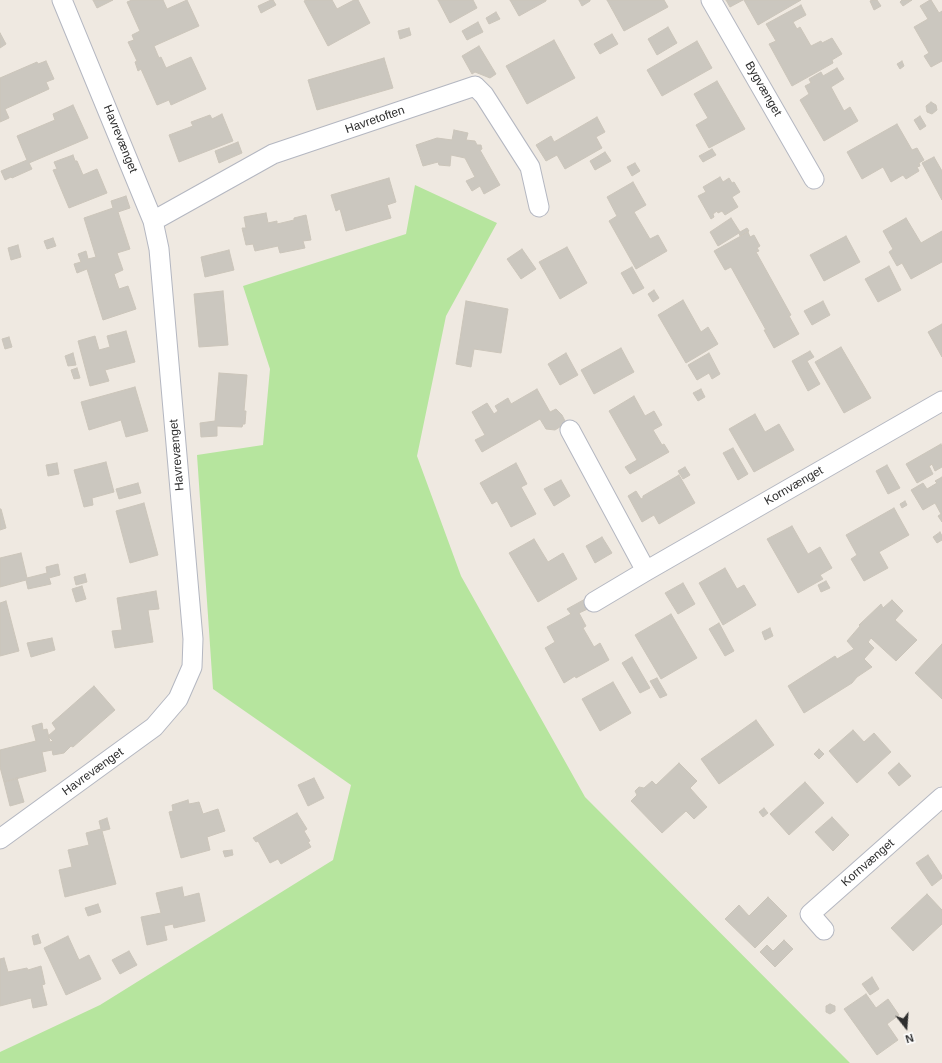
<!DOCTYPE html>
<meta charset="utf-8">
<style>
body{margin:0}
#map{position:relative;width:942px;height:1063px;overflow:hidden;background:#efe9e1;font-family:Arial,sans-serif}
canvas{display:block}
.north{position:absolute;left:886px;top:1007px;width:40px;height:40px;-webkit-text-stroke:3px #fff;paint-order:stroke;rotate:163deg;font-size:11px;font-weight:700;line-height:16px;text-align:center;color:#2e2e2e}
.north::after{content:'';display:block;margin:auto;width:14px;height:18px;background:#2e2e2e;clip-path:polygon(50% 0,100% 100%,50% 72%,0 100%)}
</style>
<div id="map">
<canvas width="942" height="1063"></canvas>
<div class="north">N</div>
</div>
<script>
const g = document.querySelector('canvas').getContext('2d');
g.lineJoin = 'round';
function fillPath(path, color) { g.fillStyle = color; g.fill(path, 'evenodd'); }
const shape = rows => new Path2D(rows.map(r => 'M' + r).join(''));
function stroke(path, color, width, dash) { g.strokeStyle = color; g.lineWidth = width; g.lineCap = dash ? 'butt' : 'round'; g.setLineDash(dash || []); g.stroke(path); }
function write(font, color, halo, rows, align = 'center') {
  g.font = font + ' Arial,sans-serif'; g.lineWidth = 4; g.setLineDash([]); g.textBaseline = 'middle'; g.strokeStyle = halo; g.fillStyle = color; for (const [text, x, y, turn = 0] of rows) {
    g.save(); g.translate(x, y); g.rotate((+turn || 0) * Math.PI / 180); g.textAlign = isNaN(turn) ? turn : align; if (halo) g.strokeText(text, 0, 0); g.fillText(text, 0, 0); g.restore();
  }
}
const green = shape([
 [415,185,497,223,446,316,417,456,461,576,585,797,850,1063,0,1063,0,1052,100,1005,333,860,351,785,213,689,197,455,263,445,270,369,243,286,406,234]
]);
const building = shape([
 [93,0,113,0,97,8,93,0],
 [132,0,163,0,167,9,187,0,199,26,154,46,159,58,161,57,166,68,191,57,206,89,171,105,169,100,157,105,141,69,138,71,135,62,137,61,128,42,134,40,132,35,140,31,127,2,132,0],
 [271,0,273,0,276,5,261,13,258,6,271,0],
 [306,0,332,0,337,9,354,0,358,0,370,23,328,46,304,1,306,0],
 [438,0,473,0,477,8,450,23,438,0],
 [510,0,546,0,546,1,519,16,510,0],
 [579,0,590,0,590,1,582,6,579,0],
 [607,0,664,0,668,7,624,31,607,0],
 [726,0,743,0,730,7,726,0],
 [744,0,801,0,758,25,744,0],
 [872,0,877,0,881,6,874,10,870,1,872,0],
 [902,0,912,0,903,6,900,2,902,0],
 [930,0,931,0,939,13,942,11,942,61,931,67,924,56,929,53,914,27,928,19,920,6,930,0],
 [801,5,806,15,793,22,797,29,800,27,811,46,821,41,822,43,832,38,842,54,832,60,833,63,792,86,769,44,776,41,766,24,801,5],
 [496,12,500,19,489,24,486,18,496,12],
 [478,22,483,32,467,40,462,31,478,22],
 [668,27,677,43,657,55,648,39,668,27],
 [409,28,411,35,400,39,398,31,409,28],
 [0,33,6,44,0,48,0,33],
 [612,34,618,44,600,54,594,44,612,34],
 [554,40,575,78,527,104,506,66,554,40],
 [697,41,712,68,662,96,647,70,697,41],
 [479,46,496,74,490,78,475,72,472,74,462,56,479,46],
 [384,58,393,88,317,110,308,80,384,58],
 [46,61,54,79,46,82,49,89,5,109,9,118,0,122,0,78,37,62,38,64,46,61],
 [902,61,904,66,900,69,897,64,902,61],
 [837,68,844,79,831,87,844,111,850,107,858,121,824,141,800,100,809,94,805,86,811,83,809,79,821,72,823,76,837,68],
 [717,81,745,129,709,148,696,125,708,118,694,94,717,81],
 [931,102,936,105,937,110,932,114,927,112,926,106,931,102],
 [73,105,88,138,29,163,32,169,12,178,11,177,5,180,1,171,27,160,17,136,55,120,53,114,73,105],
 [222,114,233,141,179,162,169,135,193,126,191,122,210,115,212,119,222,114],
 [920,116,926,126,920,130,914,120,920,116],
 [597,117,605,132,596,137,602,148,565,169,557,155,546,161,536,145,551,136,554,142,597,117],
 [897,124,912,150,917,148,924,160,919,163,920,166,917,167,919,171,906,179,903,175,891,182,883,167,862,179,847,152,897,124],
 [454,130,468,133,466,140,475,141,477,145,481,145,482,149,480,150,500,185,484,194,480,186,472,191,466,181,475,177,465,158,451,155,450,166,439,165,438,162,423,166,416,145,437,138,452,140,454,130],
 [238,142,242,153,219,163,215,151,238,142],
 [712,149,716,155,703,162,699,156,712,149],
 [605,152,611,161,595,170,590,161,605,152],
 [73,155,75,161,77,161,83,175,97,169,107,193,69,208,53,170,57,169,54,162,73,155],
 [934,157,942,171,942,200,922,163,934,157],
 [635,163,640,171,632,176,627,167,635,163],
 [720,177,723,182,729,178,732,183,734,182,740,192,732,197,738,207,725,215,722,211,718,213,717,211,713,214,714,217,711,219,698,196,706,192,703,187,720,177],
 [389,178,396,202,387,205,391,218,346,231,340,209,336,211,331,195,389,178],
 [633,182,646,205,634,212,650,239,658,235,667,251,636,269,609,221,617,216,607,197,633,182],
 [126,196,130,208,118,212,130,249,117,253,123,270,114,274,119,289,128,286,136,309,103,320,87,269,77,273,74,264,81,262,78,254,86,251,88,259,96,257,84,218,113,208,111,201,126,196],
 [266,213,268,223,277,221,277,224,294,220,294,218,306,215,311,240,303,241,305,248,280,253,278,246,255,251,253,244,246,245,242,228,246,228,244,217,266,213],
 [731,218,740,232,747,228,749,231,740,236,739,233,718,246,710,232,731,218],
 [906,218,921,243,942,231,942,262,911,279,902,263,897,266,889,252,893,249,883,231,906,218],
 [748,232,750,237,754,235,760,246,757,248,759,251,756,252,791,315,789,316,799,334,774,348,764,330,766,330,731,267,725,270,714,251,748,232],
 [846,236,860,262,824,281,810,255,846,236],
 [53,238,56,246,47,249,44,241,53,238],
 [18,245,21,257,11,260,8,248,18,245],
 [567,247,587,283,560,299,539,262,567,247],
 [522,249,536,269,521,279,507,259,522,249],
 [229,250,234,270,205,277,201,257,229,250],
 [889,266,901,290,878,302,865,279,889,266],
 [632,267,644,288,633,294,621,273,632,267],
 [654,290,659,298,653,302,648,294,654,290],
 [223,291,228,345,199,347,194,294,223,291],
 [683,300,701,332,708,327,718,344,686,363,658,315,683,300],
 [466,301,508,309,501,353,474,349,471,367,456,364,466,301],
 [823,301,830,315,812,325,804,311,823,301],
 [942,324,942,357,928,332,942,324],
 [126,331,135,362,105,370,109,381,90,386,78,341,95,336,99,350,110,347,107,336,126,331],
 [9,337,12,347,5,349,2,339,9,337],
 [841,347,871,398,844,413,815,362,841,347],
 [621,348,634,372,594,394,581,370,621,348],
 [810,351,814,357,807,361,820,384,808,391,792,361,810,351],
 [73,353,76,365,68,366,65,356,73,353],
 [566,353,578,375,560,385,548,364,566,353],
 [709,353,720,374,712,379,709,373,697,380,688,365,709,353],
 [77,368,80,378,74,379,71,370,77,368],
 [219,373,247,375,244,411,246,411,245,424,243,424,242,427,217,426,217,436,201,437,200,423,215,421,219,373],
 [135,387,148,431,126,437,121,420,89,430,81,402,135,387],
 [537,389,550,412,556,409,562,415,566,423,555,430,546,429,540,419,482,452,475,440,485,435,472,412,487,403,494,414,498,411,495,406,508,398,511,404,537,389],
 [701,389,705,397,698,401,693,393,701,389],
 [634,396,645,416,654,411,662,425,653,430,662,445,664,444,669,452,630,474,625,467,637,460,609,411,634,396],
 [755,414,765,432,779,424,794,450,754,472,729,429,755,414],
 [941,444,942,447,942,467,935,471,932,464,931,465,929,466,933,474,917,483,906,464,941,444],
 [733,448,748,474,738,480,723,453,733,448],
 [106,462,114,492,92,498,93,505,84,507,74,470,106,462],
 [57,463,59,474,48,476,46,465,57,463],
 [516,463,527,484,521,487,536,514,511,527,497,501,492,504,480,483,516,463],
 [887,465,900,488,888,494,876,471,887,465],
 [685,467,690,475,683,479,678,471,685,467],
 [679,475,695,503,659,524,654,515,642,522,628,496,636,491,641,499,643,498,643,496,679,475],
 [942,477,942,522,938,516,941,514,935,503,923,510,911,490,923,483,927,489,937,483,935,481,942,477],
 [561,480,570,496,554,506,544,489,561,480],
 [138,483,141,493,119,499,116,489,138,483],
 [905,501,907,505,902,508,900,504,905,501],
 [144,503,158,555,130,563,116,511,144,503],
 [894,508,909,535,879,552,888,568,864,581,851,559,857,555,846,535,894,508],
 [0,509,1,509,6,528,0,530,0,509],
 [792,526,808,554,820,547,832,568,820,575,823,579,798,593,767,539,792,526],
 [940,532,942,536,942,540,937,543,933,537,940,532],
 [602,537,612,553,595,563,586,546,602,537],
 [534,539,548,562,563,553,577,579,538,602,509,553,534,539],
 [21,553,27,578,47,573,46,567,58,564,60,575,49,578,51,584,28,589,26,580,0,587,0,558,21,553],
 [725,568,737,589,744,585,756,605,723,625,699,583,725,568],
 [85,574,87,582,76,585,74,577,85,574],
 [826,581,830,588,821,592,818,585,826,581],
 [683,583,695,604,678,614,665,593,683,583],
 [82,586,86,599,76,602,72,589,82,586],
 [156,591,159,609,148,610,153,642,115,648,112,631,122,630,117,598,156,591],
 [587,598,592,607,579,613,586,626,583,628,594,647,600,643,609,660,576,678,575,676,564,683,545,648,555,642,547,627,571,614,567,609,587,598],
 [892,600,903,611,895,620,917,640,896,661,871,638,868,642,874,648,864,659,872,667,857,677,852,683,804,713,788,686,835,656,837,659,854,649,847,641,860,626,859,625,881,604,883,608,892,600],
 [6,601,19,651,0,656,0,603,6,601],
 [671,614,697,658,661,679,635,635,671,614],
 [719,623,734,651,725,656,709,629,719,623],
 [770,628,773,636,765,640,762,632,770,628],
 [52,638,55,650,31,657,27,643,52,638],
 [942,644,942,699,915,673,942,644],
 [632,657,650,688,640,693,622,663,632,657],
 [657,678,667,695,660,698,650,681,657,678],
 [613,682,631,713,600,731,582,699,613,682],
 [94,686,115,710,73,747,71,746,64,753,53,755,52,750,42,752,46,771,4,782,0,767,0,750,36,741,32,726,42,723,43,730,47,729,50,742,53,741,48,736,56,729,52,723,94,686],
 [756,720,774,745,719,784,701,759,756,720],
 [853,730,864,742,874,733,891,752,857,783,829,751,853,730],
 [819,749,824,754,819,759,814,754,819,749],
 [679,763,697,781,690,788,707,807,694,819,686,811,662,833,631,801,637,795,635,791,639,787,644,788,652,781,656,785,679,763],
 [899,763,911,776,899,786,888,773,899,763],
 [17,778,24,802,10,806,4,782,17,778],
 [314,778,324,798,308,806,298,785,314,778],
 [805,782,824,803,789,835,770,814,805,782],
 [188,800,189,804,199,802,203,814,218,809,225,831,207,837,210,850,181,858,169,812,173,811,172,805,188,800],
 [764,808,768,813,763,817,759,812,764,808],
 [297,813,307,829,304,831,310,841,308,842,311,847,281,864,278,859,270,863,258,841,256,842,253,838,297,813],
 [832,817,849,835,833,851,815,832,832,817],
 [107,818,110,829,102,831,116,884,65,897,59,870,72,867,68,850,89,845,86,833,101,829,99,821,107,818],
 [232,850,233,855,225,857,223,851,232,850],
 [928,855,942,876,942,878,932,886,916,863,928,855],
 [182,887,184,897,199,893,205,921,174,928,173,924,164,926,167,940,147,945,141,917,161,913,156,893,182,887],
 [927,894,942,910,942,924,913,951,891,928,927,894],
 [768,897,787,916,755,948,725,919,739,905,749,916,768,897],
 [98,904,101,912,88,916,85,908,98,904],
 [38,934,41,943,34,945,32,936,38,934],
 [68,936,79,960,89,955,101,979,66,995,44,948,68,936],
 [784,940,793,949,775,967,760,952,767,945,773,951,784,940],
 [129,951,137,965,120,974,112,960,129,951],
 [4,958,8,972,27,968,28,970,41,966,45,984,42,985,47,1005,33,1008,31,998,0,1006,0,959,4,958],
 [872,977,879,989,870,995,862,984,872,977],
 [866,994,876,1008,888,999,899,1015,887,1024,898,1040,877,1055,844,1009,866,994],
 [830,1004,835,1006,835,1011,830,1014,826,1012,826,1006,830,1004]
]);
const minor = shape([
 [711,0,814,179],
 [153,221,273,154,475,86,484,95,530,167,539,207],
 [570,430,646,571],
 [594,602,646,571,942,401],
 [0,839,154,727,178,699,192,667,193,639,159,249,153,221,62,0],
 [824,930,810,914,942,797]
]);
const streetNames = [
 ["Bygvænget",763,89,60],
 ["Havretoften",375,120,-19],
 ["Havrevænget",120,139,68],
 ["Havrevænget",177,455,-95],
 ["Kornvænget",794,486,-30],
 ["Havrevænget",93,772,-36],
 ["Kornvænget",868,863,-41]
];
fillPath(green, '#b6e59e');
fillPath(building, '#cbc7bf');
stroke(building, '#cbc5ba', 1);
stroke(minor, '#b4b7c1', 21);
stroke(minor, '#fff', 19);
write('12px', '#2e2e2e', '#fff', streetNames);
</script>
